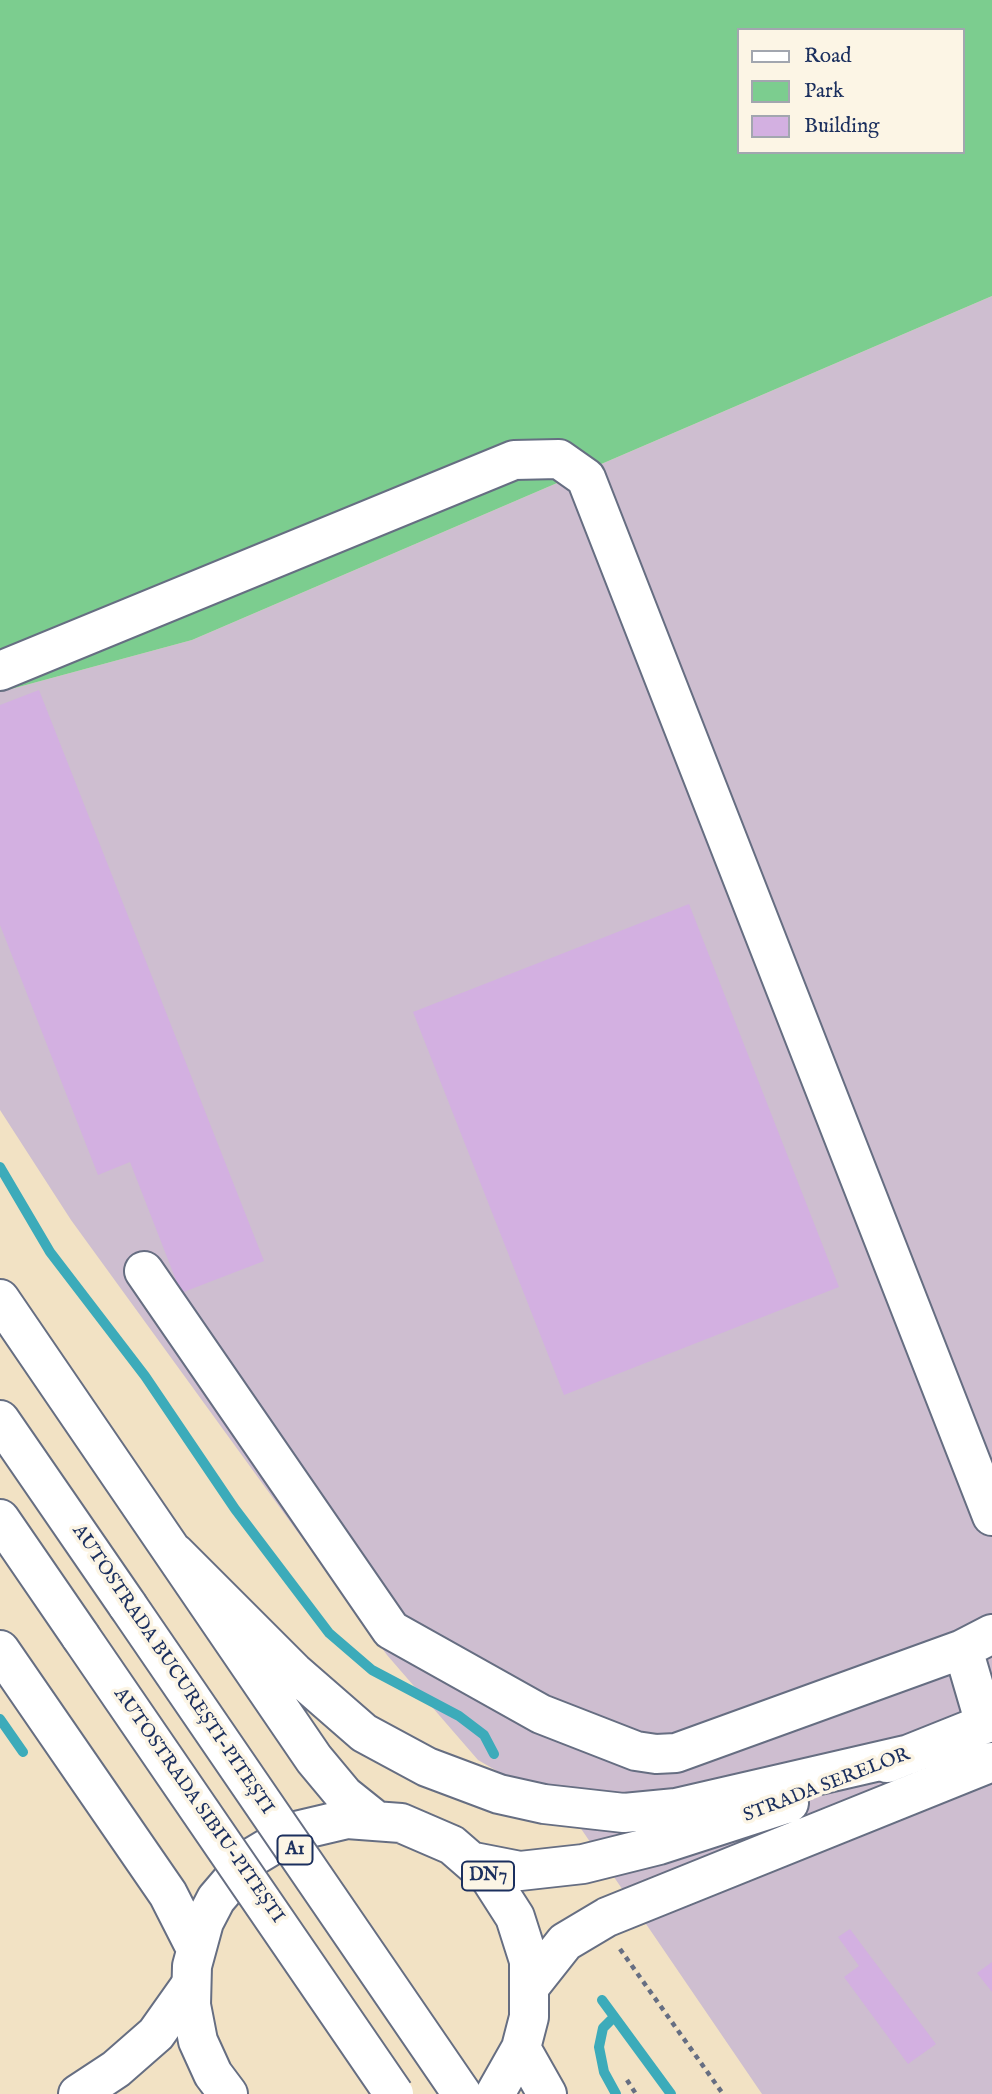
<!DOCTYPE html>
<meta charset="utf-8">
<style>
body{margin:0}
#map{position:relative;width:992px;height:2094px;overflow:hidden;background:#f2e2c4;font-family:"IM FELL English",serif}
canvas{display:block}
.legend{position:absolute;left:737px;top:28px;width:228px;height:126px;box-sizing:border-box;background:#fcf5e5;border:2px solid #a2a6af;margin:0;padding:9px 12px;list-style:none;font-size:21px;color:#1b2f5e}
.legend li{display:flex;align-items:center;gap:14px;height:35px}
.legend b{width:35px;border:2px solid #a2a6af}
</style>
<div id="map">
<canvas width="992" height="2094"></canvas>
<ul class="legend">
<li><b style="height:9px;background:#fff"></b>Road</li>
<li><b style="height:19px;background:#7ccd8f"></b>Park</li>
<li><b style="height:19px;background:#d3b0e1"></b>Building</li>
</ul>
</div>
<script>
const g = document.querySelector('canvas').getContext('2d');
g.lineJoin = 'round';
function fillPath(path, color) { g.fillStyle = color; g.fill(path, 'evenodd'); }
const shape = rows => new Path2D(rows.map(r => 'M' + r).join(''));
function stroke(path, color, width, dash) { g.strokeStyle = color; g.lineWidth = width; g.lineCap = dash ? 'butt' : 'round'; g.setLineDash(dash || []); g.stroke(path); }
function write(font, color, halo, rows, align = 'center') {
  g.font = font + ' "IM FELL English",serif'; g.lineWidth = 7; g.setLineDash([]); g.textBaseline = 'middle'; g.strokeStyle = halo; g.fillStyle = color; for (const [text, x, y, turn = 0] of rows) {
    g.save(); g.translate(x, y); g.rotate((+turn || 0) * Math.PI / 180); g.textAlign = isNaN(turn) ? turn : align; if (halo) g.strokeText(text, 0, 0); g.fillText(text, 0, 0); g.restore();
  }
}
const industrial = shape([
 [992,296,992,2094,762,2094,571,1814,478,1760,387,1655,71,1220,0,1110,0,692,192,640]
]);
const green = shape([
 [0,0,992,0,992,296,192,640,0,692],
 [738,30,962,30,962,152,738,152]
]);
const stream = shape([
 [0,1167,50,1252,145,1376,235,1509,329,1633,372,1670,459,1716,484,1735,494,1754],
 [0,1719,23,1752],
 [602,2000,671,2094],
 [614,2017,603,2028,599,2047,604,2072,616,2094]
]);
const building = shape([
 [39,690,264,1261,181,1293,130,1162,98,1175,0,925,0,705],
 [689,904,839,1287,564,1395,413,1012],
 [850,1929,936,2044,908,2064,844,1977,859,1966,838,1937],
 [992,1962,992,1992,977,1973]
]);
const path = shape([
 [620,1949,723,2094],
 [627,2080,636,2094]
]);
const minor = shape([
 [0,671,514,460,559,459,586,478,992,1516],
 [144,1271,391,1630,541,1714,636,1751,656,1754,676,1753,963,1649],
 [985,1724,963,1649,992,1634]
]);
const major = shape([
 [78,2094,116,2069,156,2034,190,1986]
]);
const highway = shape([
 [0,1299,314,1759,344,1795,374,1819],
 [0,1420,128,1606],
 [0,1519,81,1637],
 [175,1553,294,1672,364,1733,427,1767,499,1794,544,1804,624,1813,676,1808,910,1754],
 [0,1650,168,1894,195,1947],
 [887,1763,992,1721],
 [474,1862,520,1871,583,1864,659,1845,789,1803],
 [531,1985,565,1942,607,1917,992,1762],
 [521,2048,547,2094],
 [228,2094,213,2074,198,2041,191,2005,192,1966,204,1922,216,1899,251,1858,296,1831,347,1819,401,1823,452,1845,490,1878,515,1917,529,1961,529,2017,521,2048,495,2094]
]);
const highwayBridge = shape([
 [128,1606,462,2094],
 [81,1637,394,2094]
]);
const shields = [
 [295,1850,35],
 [488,1876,52]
];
const shieldNames = [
 ["A1",295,1850],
 ["DN7",488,1876]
];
const streetNames = [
 ["AUTOSTRADA BUCUREȘTI-PITEȘTI",172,1670,56],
 ["STRADA SERELOR",827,1786,-21],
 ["AUTOSTRADA SIBIU-PITEȘTI",198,1806,55]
];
fillPath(industrial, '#cebed0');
fillPath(green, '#7ccd8f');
stroke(stream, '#3cabba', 10);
fillPath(building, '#d3b0e1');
stroke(minor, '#666e82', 42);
stroke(major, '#666e82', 42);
stroke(highway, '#666e82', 42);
stroke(path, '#666e82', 4.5, [5, 5]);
stroke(minor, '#fff', 38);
stroke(major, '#fff', 38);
stroke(highway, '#fff', 38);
stroke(highwayBridge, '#666e82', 42, []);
stroke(highwayBridge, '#fff', 38);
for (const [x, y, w] of shields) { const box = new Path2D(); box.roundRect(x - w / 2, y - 14.5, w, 29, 5); g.fillStyle = '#fcf5e5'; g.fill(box); stroke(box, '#1b2f5e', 2); }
write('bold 18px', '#1b2f5e', null, shieldNames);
write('19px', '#1b2f5e', '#fcf5e5', streetNames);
</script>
